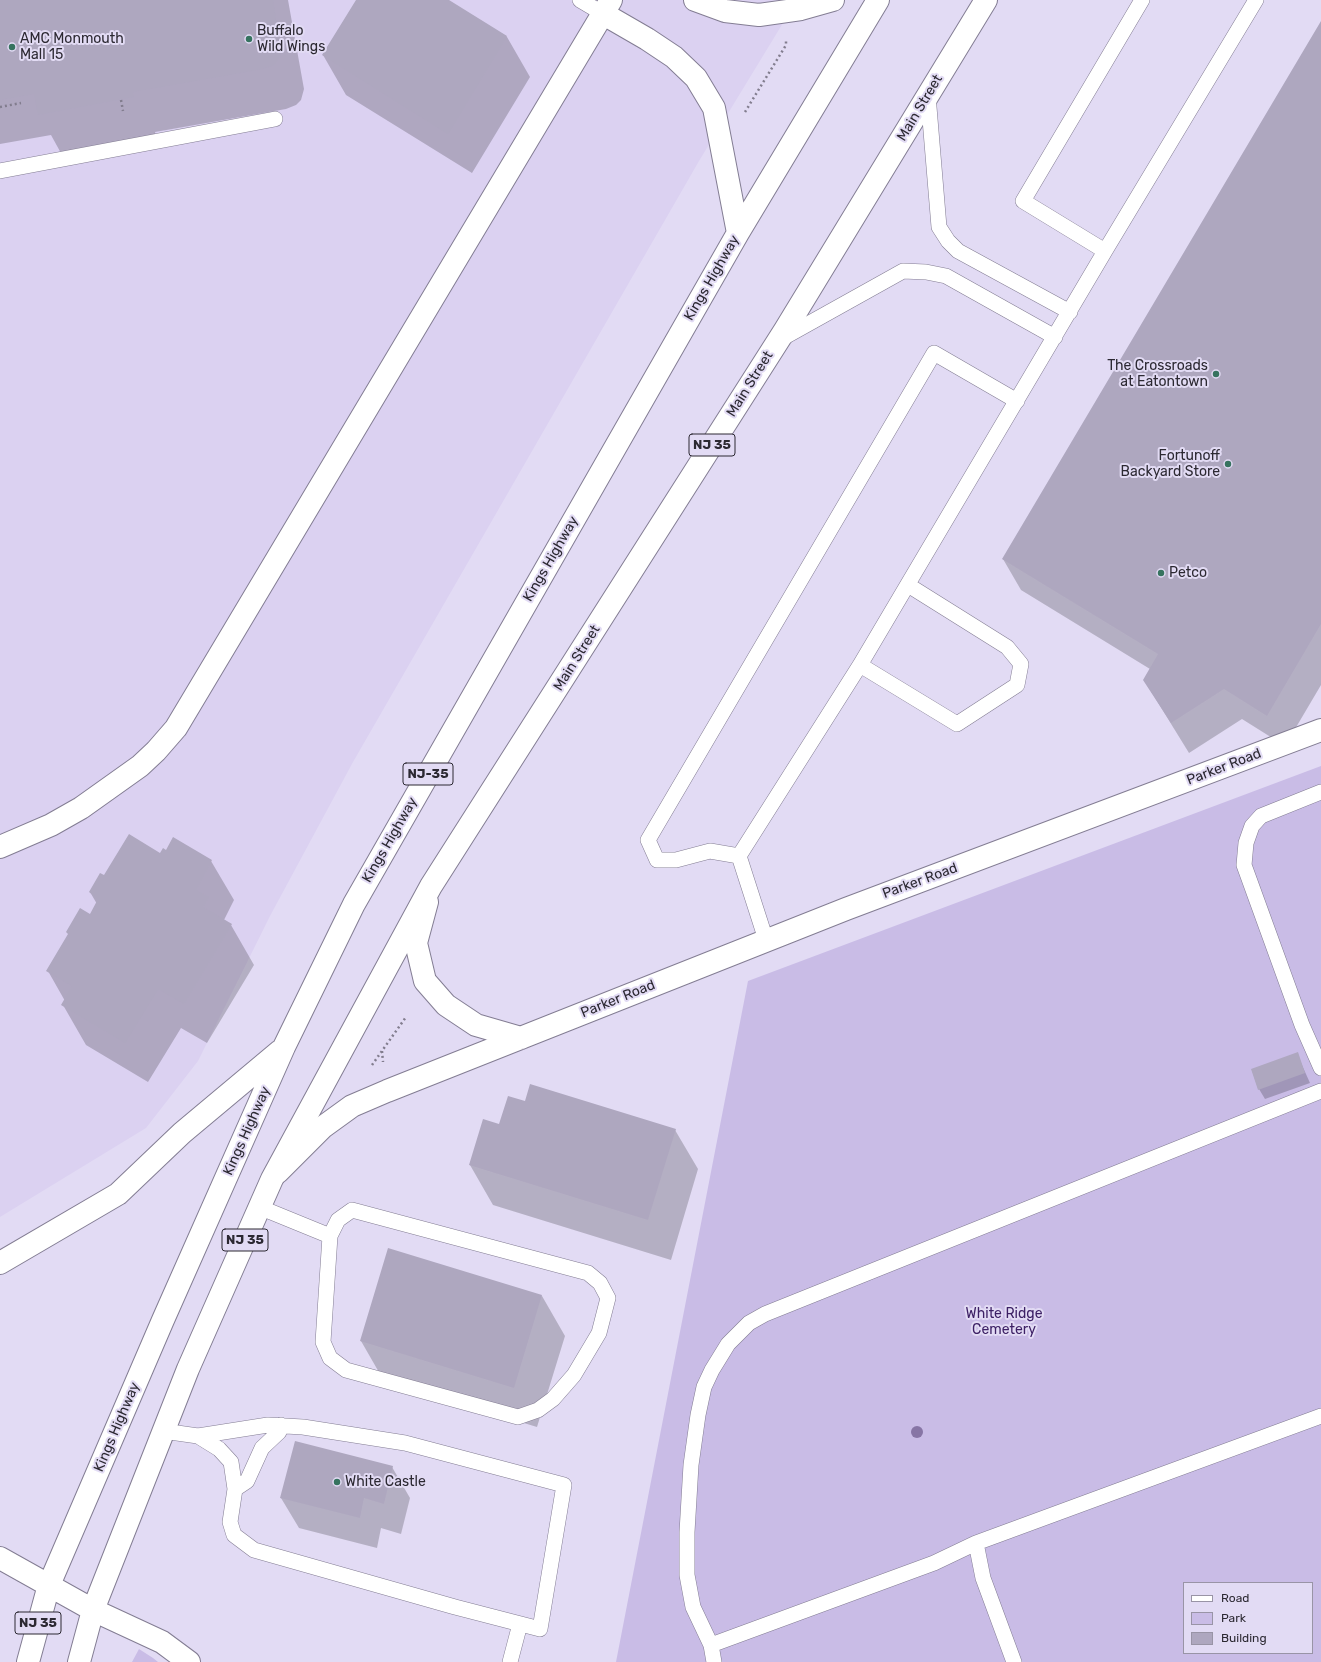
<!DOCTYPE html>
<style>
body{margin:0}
#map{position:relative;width:1321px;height:1662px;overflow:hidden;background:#e2dbf4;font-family:Rubik,sans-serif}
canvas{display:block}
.legend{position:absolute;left:1183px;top:1582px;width:130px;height:72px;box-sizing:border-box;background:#e2dbf4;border:1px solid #9994a6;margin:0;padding:5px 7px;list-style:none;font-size:12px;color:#2c2932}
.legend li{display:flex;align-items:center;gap:8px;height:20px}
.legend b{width:20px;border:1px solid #9994a6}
</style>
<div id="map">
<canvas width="1321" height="1662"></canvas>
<ul class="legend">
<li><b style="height:5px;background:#fff"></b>Road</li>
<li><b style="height:11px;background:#c9bce6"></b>Park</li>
<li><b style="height:11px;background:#aea7bf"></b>Building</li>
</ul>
</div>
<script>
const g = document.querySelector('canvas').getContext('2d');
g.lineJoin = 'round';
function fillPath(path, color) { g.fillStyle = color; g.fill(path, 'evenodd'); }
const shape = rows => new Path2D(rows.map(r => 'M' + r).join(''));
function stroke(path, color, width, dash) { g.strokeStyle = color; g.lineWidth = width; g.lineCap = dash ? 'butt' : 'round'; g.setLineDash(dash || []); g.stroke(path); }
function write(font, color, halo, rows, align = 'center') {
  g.font = font + ' Rubik,sans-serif'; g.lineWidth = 4; g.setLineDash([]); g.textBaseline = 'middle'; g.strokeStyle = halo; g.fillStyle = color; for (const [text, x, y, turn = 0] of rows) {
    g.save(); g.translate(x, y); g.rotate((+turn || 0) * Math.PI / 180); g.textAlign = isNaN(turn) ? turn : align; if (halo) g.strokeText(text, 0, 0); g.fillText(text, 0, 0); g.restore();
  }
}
const built = shape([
 [0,0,797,0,699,161,353,762,270,916,198,1061,146,1128,0,1217]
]);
const green = shape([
 [1321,766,1321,1662,616,1662,748,981],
 [1184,1583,1312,1583,1312,1653,1184,1653],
 [139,1649,153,1658,158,1662,132,1662]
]);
const shadow = shape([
 [0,0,288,0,304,89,301,100,296,105,286,109,155,132,156,137,62,155,51,135,0,144],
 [357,0,447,0,507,37,530,77,472,173,346,95,323,55],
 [1321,24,1321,685,1285,746,1242,719,1189,753,1144,680,1150,669,1021,590,1003,559],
 [161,855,211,861,234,900,224,920,231,925,254,965,207,1043,181,1028,148,1082,86,1045,63,1005,65,1001,48,971,90,915,97,904,90,892,104,876],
 [1297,1054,1310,1083,1265,1099,1259,1089],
 [526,1102,675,1130,698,1169,671,1260,493,1205,470,1165,500,1125],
 [542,1296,565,1336,537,1427,384,1381,361,1341],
 [392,1467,410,1498,401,1534,381,1528,377,1548,299,1528,281,1498]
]);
const building = shape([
 [0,0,273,0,281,54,274,65,263,69,133,92,134,97,38,115,34,94,0,100],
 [356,0,449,0,507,36,448,134,322,55],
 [1321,21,1321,624,1267,716,1224,689,1171,723,1143,680,1158,654,1002,559],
 [129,834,160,853,163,848,166,850,173,837,212,860,196,890,209,897,203,907,232,924,184,1004,158,989,125,1043,61,1005,72,986,46,971,68,934,66,932,80,908,90,914,98,899,89,892,100,873,104,875],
 [1298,1052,1305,1073,1258,1090,1251,1069],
 [530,1084,676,1129,648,1220,469,1165,483,1119,499,1124,508,1096,525,1101],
 [388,1248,542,1295,514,1388,360,1341],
 [295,1441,393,1466,384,1504,364,1498,360,1518,280,1498]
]);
const path = shape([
 [121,100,123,111],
 [0,107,21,103],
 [745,112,786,45,786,41],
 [382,1051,383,1062],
 [372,1065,406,1017]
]);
const service = shape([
 [580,0,602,13],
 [1142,0,1023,201,1105,251,1256,0],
 [928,95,939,227,948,241,958,251,1070,312],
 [0,171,275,119],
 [781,339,903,271,926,272,946,276,1055,337],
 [860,665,957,724,1017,685,1021,664,1007,647,908,585],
 [1321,792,1261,816,1252,826,1246,843,1244,865,1302,1025,1321,1068],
 [739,856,710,851,676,860,657,860,648,840,934,353,1017,401],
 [766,940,739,856,860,665,1105,251],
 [259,1207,330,1236,338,1220,352,1210,588,1273,600,1283,608,1298,599,1333,574,1375,553,1399,538,1410,518,1417,346,1370,330,1358,323,1342,330,1236],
 [163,1431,198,1436,268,1425,303,1427,405,1443,564,1485,540,1629,455,1607,254,1550,234,1535,230,1522,235,1489,231,1462,219,1449,198,1436],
 [235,1489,247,1481,262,1448,279,1432,281,1425],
 [976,1543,983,1578,1014,1662],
 [711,1645,934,1563,976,1543,1321,1416],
 [510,1662,520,1624],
 [714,1662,711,1645,693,1607,687,1575,687,1532,691,1465,698,1415,704,1387,712,1370,728,1344,749,1323,765,1314,1321,1091]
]);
const minor = shape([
 [0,847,51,825,81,808,140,766,156,751,176,728,611,0]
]);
const tertiary = shape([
 [427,902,416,943,425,981,446,1005,476,1025,521,1038],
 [278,1172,323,1127,352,1106,387,1091,846,909,1321,730]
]);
const primary = shape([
 [695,0,725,11,759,15,801,9,833,0],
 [602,13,647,39,674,57,696,78,714,108,738,233],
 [0,1263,118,1194,182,1133,280,1051],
 [0,1558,93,1610,162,1642,189,1662],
 [28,1662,49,1585,163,1320,284,1047,354,904,738,233,878,0],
 [79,1662,93,1610,188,1369,272,1179,431,886,785,330,986,0]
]);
const trees = [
 [917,1432]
];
const markers = [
 [249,39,4,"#36735f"],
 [12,47,4,"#36735f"],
 [1216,374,4,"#36735f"],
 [1228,464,4,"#36735f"],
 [1161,573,4,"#36735f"],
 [337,1482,4,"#36735f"]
];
const shields = [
 [712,445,46],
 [428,774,50],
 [245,1240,46],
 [38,1623,46]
];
const shieldNames = [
 ["NJ 35",712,445],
 ["NJ-35",428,774],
 ["NJ 35",245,1240],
 ["NJ 35",38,1623]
];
const poiNames = [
 ["Buffalo",257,31],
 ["Wild Wings",257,47],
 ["AMC Monmouth",20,39],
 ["Mall 15",20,55],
 ["The Crossroads",1208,366,"right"],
 ["at Eatontown",1208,382,"right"],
 ["Fortunoff",1220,456,"right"],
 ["Backyard Store",1220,472,"right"],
 ["Petco",1169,573],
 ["White Castle",345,1482]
];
const streetNames = [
 ["Main Street",920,108,-59],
 ["Kings Highway",712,278,-60],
 ["Main Street",750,384,-58],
 ["Kings Highway",551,559,-60],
 ["Main Street",577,658,-58],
 ["Parker Road",1224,767,-21],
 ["Kings Highway",390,840,-60],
 ["Parker Road",920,881,-20],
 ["Parker Road",618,999,-22],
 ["Kings Highway",247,1131,-66],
 ["Kings Highway",117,1427,-67]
];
const parkNames = [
 ["White Ridge",1004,1314],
 ["Cemetery",1004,1330]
];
fillPath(built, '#dbd1f1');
fillPath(green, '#c9bce6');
fillPath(shadow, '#0003');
fillPath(building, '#aea7bf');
stroke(service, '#837d93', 16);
stroke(minor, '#837d93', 24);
stroke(tertiary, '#837d93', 24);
stroke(primary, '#837d93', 24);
stroke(path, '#827d8e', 2.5, [2, 3]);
stroke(service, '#fff', 15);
stroke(minor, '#fff', 22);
stroke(tertiary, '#fff', 22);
stroke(primary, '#fff', 22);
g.fillStyle = '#8775a5';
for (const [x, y] of trees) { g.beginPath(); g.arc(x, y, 6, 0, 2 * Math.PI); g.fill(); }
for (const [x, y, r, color] of markers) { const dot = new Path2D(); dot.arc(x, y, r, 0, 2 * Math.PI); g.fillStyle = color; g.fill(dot); stroke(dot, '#e2dbf4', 1.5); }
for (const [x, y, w] of shields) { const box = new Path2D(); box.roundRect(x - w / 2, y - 11, w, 22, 3); g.fillStyle = '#e2dbf4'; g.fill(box); stroke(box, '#2c2932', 1); }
write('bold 13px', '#2c2932', null, shieldNames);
write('14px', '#2c2932', '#e2dbf4', poiNames, 'left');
write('14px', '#2c2932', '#e2dbf4', streetNames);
write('14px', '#3d2165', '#e2dbf4', parkNames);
</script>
